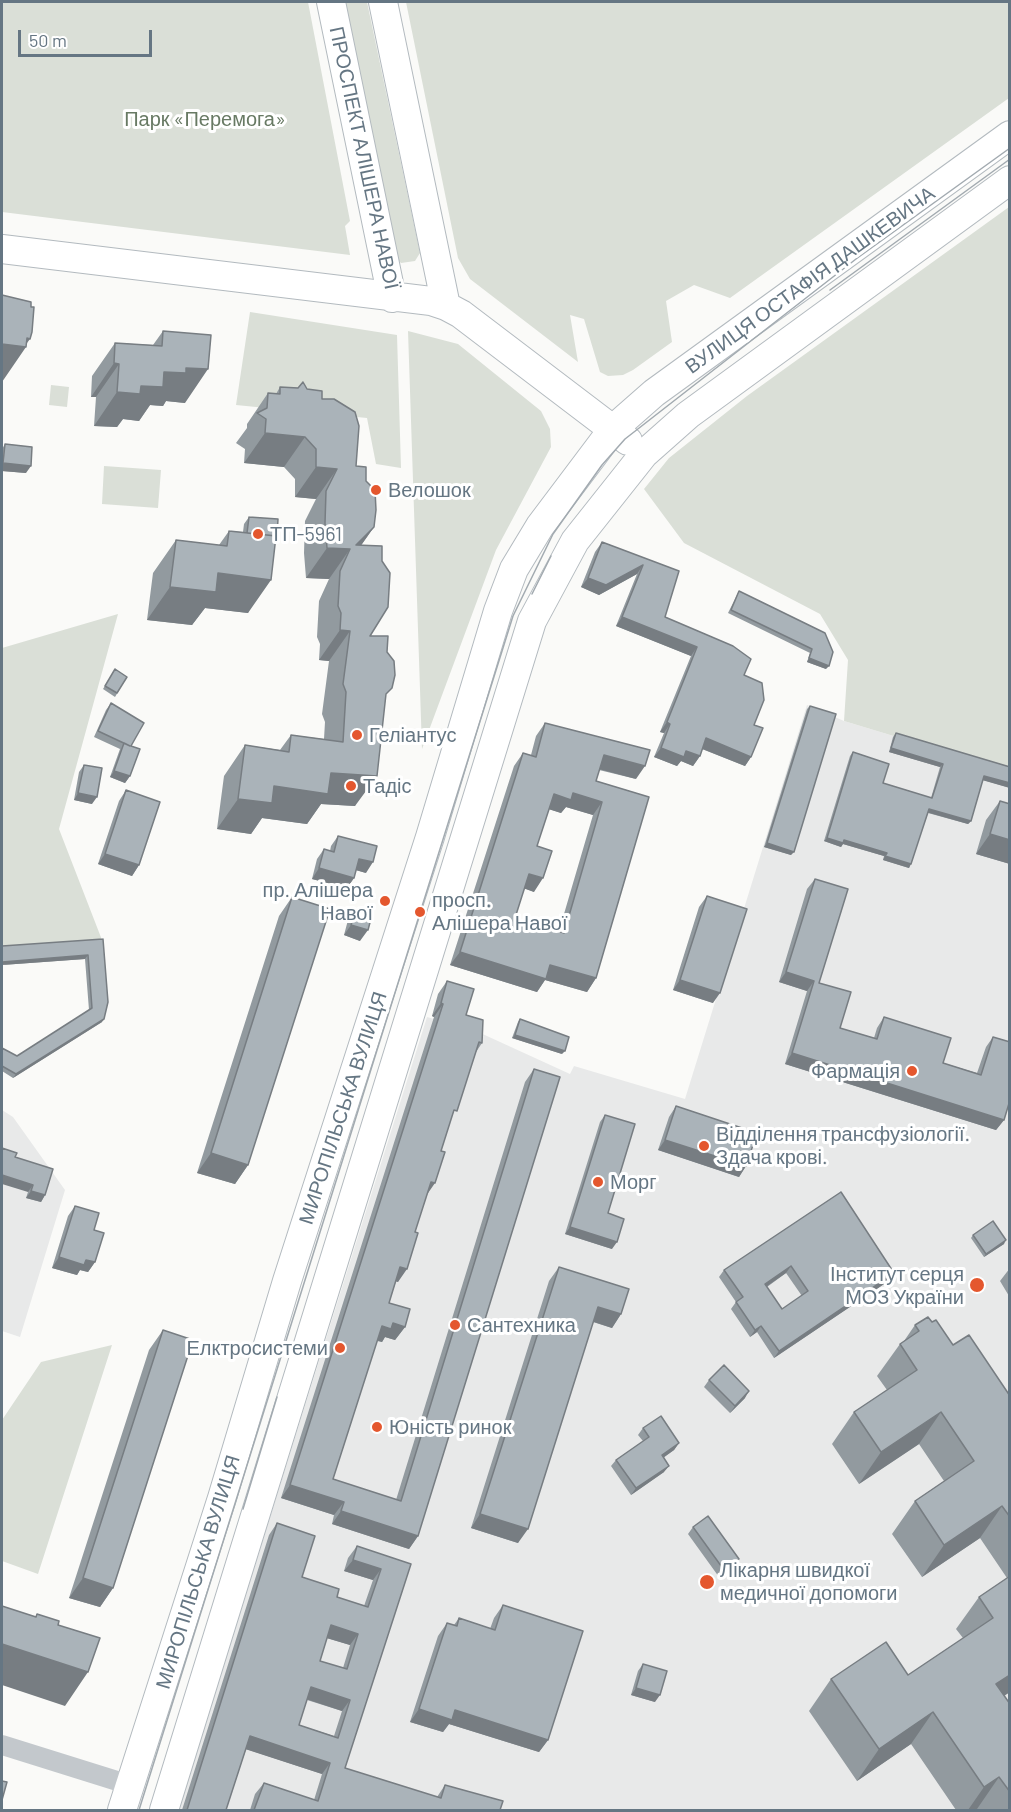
<!DOCTYPE html>
<meta charset="utf-8">
<style>
body{margin:0}
#map{position:relative;width:1011px;height:1812px;overflow:hidden;background:#fafaf8;font-family:Barlow,sans-serif}
canvas{display:block}
.frame{position:absolute;inset:0;border:3px solid #657683;pointer-events:none}
.scale{position:absolute;left:18px;top:30px;width:134px;height:27px;box-sizing:border-box;border:3px solid #657683;border-top:0;padding-left:8px;font-size:18px;line-height:21px;white-space:nowrap;color:#657683;-webkit-text-stroke:4px #fff;paint-order:stroke}
</style>
<div id="map">
<canvas width="1011" height="1812"></canvas>
<div class="frame"></div>
<div class="scale">50 m</div>
</div>
<script>
const g = document.querySelector('canvas').getContext('2d');
g.lineJoin = 'round';
function fillPath(path, color) { g.fillStyle = color; g.fill(path, 'evenodd'); }
const shape = rows => new Path2D(rows.map(r => 'M' + r).join(''));
function stroke(path, color, width, dash) { g.strokeStyle = color; g.lineWidth = width; g.lineCap = dash ? 'butt' : 'round'; g.setLineDash(dash || []); g.stroke(path); }
function write(font, color, halo, rows, align = 'center') {
  g.font = font + ' Barlow,sans-serif'; g.lineWidth = 6; g.setLineDash([]); g.textBaseline = 'middle'; g.strokeStyle = halo; g.fillStyle = color; for (const [text, x, y, turn = 0] of rows) {
    g.save(); g.translate(x, y); g.rotate((+turn || 0) * Math.PI / 180); g.textAlign = isNaN(turn) ? turn : align; if (halo) g.strokeText(text, 0, 0); g.fillText(text, 0, 0); g.restore();
  }
}
const built = shape([
 [807,705,844,721,1009,771,1009,1810,178,1810,427,1017,476,1031,570,1074,574,1066,685,1099],
 [2,1110,13,1117,65,1190,20,1337,2,1331]
]);
const green = shape([
 [2,2,308,2,350,221,345,226,350,255,2,212],
 [338,2,367,2,420,253,415,261,401,263,392,255],
 [406,2,1009,2,1009,98,730,298,694,285,666,301,672,342,633,370,623,375,608,376,600,372,584,319,570,315,578,362,470,279,458,258],
 [1009,207,1009,771,844,721,848,660,820,614,684,543,644,489,669,458,747,396],
 [250,312,397,335,401,468,376,464,367,418,236,405],
 [408,331,458,344,541,411,550,429,551,447,496,550,422,749],
 [51,385,69,387,67,407,49,405],
 [104,466,161,470,158,508,102,504],
 [118,614,59,829,102,940,2,949,2,648],
 [112,1345,38,1574,2,1561,2,1420,41,1362]
]);
const street = shape([
 [2,1745,130,1785]
]);
const secondary = shape([
 [331,2,392,298],
 [383,2,446,306],
 [2,249,431,301,446,306,461,314,628,441],
 [122,1810,222,1498,287,1281,430,837,498,611,514,569,540,526,613,429,654,393,1010,135],
 [164,1810,532,621,575,541,644,454,688,415,1010,180]
]);
const tram = shape([
 [830,290,1010,159],
 [532,594,551,556],
 [243,1509,277,1397],
 [139,1810,513,616,553,534,602,465,625,439,856,259,1010,148]
]);
const wall = shape([
 [163,331,185,403,166,401,163,406,150,405,139,421,123,419,117,427,94,426,96,397,91,397,92,376,115,343,153,345],
 [280,387,307,389,322,399,356,466,366,481,374,527,361,545,370,636,385,698,355,806,321,804,307,824,262,818,251,834,217,829,224,776,245,745,280,750,291,735,324,739,325,722,322,714,329,661,319,660,320,644,317,637,319,601,329,579,306,578,304,553,305,521,316,499,295,497,295,479,284,467,244,463,245,449,236,443,247,428,247,424,268,393,276,394],
 [5,444,26,473,2,471,2,449],
 [249,517,277,536,248,613,205,608,192,625,147,620,153,573,176,540,219,545,229,531,243,532,244,524],
 [602,542,679,571,665,617,744,675,754,725,751,757,745,766,702,749,700,756,693,766,681,761,677,766,654,757,664,733,660,732,691,656,616,626,637,574,599,595,581,587,595,552],
 [739,591,825,633,826,669,807,662,810,653,728,613],
 [115,669,127,677,115,697,103,689],
 [111,703,131,746,130,776,125,783,110,777,120,749,94,737,106,710],
 [810,706,791,855,764,847,807,709],
 [545,723,636,779,599,770,596,781,649,797,596,978,587,992,545,980,537,992,450,965,514,766,523,753,531,755,536,736],
 [566,807,593,815,559,931,515,918,524,888,534,892,537,846,549,809,561,813],
 [896,733,1010,767,1010,788,983,780,971,821,968,824,928,813,909,868,883,860,884,856,843,844,841,847,824,841,850,756,853,752,883,783,931,798,940,767,889,752,893,737],
 [84,765,92,804,74,800,79,772],
 [126,790,139,865,132,876,98,864,119,801],
 [1000,801,1010,864,976,854,986,820],
 [338,836,366,873,356,870,354,878,347,888,312,879,317,859,324,849,330,851,331,846],
 [815,879,819,983,840,1028,874,1038,877,1028,884,1017,943,1063,977,1073,986,1047,993,1037,1004,1120,996,1130,785,1064,807,991,779,982,807,889],
 [707,896,713,1003,673,990,699,907],
 [292,897,248,1165,235,1184,197,1173,279,916],
 [356,910,360,941,344,935,348,920],
 [103,939,102,1022,13,1078,2,1071,2,1048,17,1056,89,1010,85,959,2,965],
 [447,981,482,1043,476,1052,451,1119,398,1282,396,1281,389,1303,405,1327,395,1340,385,1337,382,1342,377,1341,333,1479,396,1500,525,1082,534,1069,418,1536,409,1549,332,1524,334,1515,281,1498,434,1017,432,1016,438,994],
 [520,1019,562,1054,512,1038,518,1022],
 [676,1106,746,1166,739,1177,658,1150,669,1117],
 [605,1115,608,1213,612,1249,565,1234,600,1122],
 [15,1157,45,1195,41,1202,26,1198,28,1192],
 [841,1192,894,1273,890,1280,774,1358,757,1332,750,1337,731,1309,736,1302,719,1277,724,1270],
 [786,1273,802,1296,782,1309,767,1287],
 [75,1206,94,1230,95,1262,88,1272,80,1270,77,1275,52,1268,68,1216],
 [973,1235,1004,1244,984,1257,971,1238],
 [559,1267,621,1314,612,1328,593,1322,518,1543,471,1528,549,1281],
 [1010,1268,1010,1295,1009,1296,1000,1281],
 [932,1322,953,1345,1010,1396,1010,1692,1004,1695,1010,1704,1010,1810,978,1810,977,1809,975,1810,956,1810,911,1744,857,1781,809,1711,831,1679,908,1675,963,1638,956,1629,979,1597,1007,1578,980,1538,922,1577,892,1534,915,1501,944,1481,919,1444,859,1484,832,1444,854,1412,887,1390,877,1376,900,1344,904,1341,915,1325],
 [163,1330,113,1588,100,1607,69,1598,149,1350],
 [709,1380,745,1398,730,1413,704,1387],
 [643,1428,679,1443,674,1450,663,1458,664,1472,631,1495,611,1466,616,1460,643,1441,638,1435],
 [277,1523,302,1577,337,1597,364,1606,373,1580,344,1571,348,1558,357,1546,411,1564,345,1768,437,1797,445,1785,500,1810,250,1810,255,1794,264,1783,314,1800,322,1774,246,1749,226,1810,182,1810,269,1535],
 [327,1638,350,1645,343,1668,320,1661],
 [307,1700,342,1711,334,1736,299,1725],
 [693,1527,734,1566,719,1577,688,1534],
 [503,1605,548,1740,539,1752,449,1724,443,1732,410,1722,438,1636,447,1623,454,1625,459,1618,490,1629,494,1618],
 [643,1664,655,1702,631,1695,638,1671]
]);
const shadedWall = shape([
 [27,338,30,339,24,347,26,347,2,382,2,344],
 [114,363,119,364,96,397,91,397],
 [186,368,208,369,185,403,166,401,163,406,150,405,139,421,123,419,117,427,94,426,117,392,141,386,164,372],
 [265,433,305,437,284,467,244,463],
 [3,463,31,466,26,473,2,471,2,465],
 [316,467,337,469,316,499,295,497],
 [374,527,353,557,356,545],
 [327,548,350,549,329,579,306,578],
 [643,565,637,574,599,595,581,587,588,578],
 [218,573,271,580,248,613,205,608,192,625,147,620,170,587],
 [622,617,697,647,691,656,616,626],
 [340,630,350,631,329,661,319,660],
 [809,658,829,666,826,669,807,662],
 [667,722,670,724,664,733,660,732],
 [706,738,751,757,745,766,700,748],
 [661,748,686,751,700,756,693,766,681,761,677,766,654,757],
 [891,748,943,764,940,767,889,752],
 [604,755,645,766,636,779,595,768],
 [114,771,130,776,125,783,110,777],
 [331,773,377,776,355,806,321,804,307,824,262,818,251,834,217,829,238,799,274,786],
 [984,776,1010,783,1010,788,982,780],
 [78,793,97,797,92,804,74,800],
 [573,793,602,802,593,815,566,807,561,813,545,808,554,794],
 [929,809,971,821,968,824,926,812],
 [990,834,1010,840,1010,864,976,854],
 [827,838,844,840,887,853,884,856,843,844,841,847,824,841],
 [767,843,794,852,791,855,764,847],
 [105,854,139,865,132,876,98,864],
 [885,856,911,864,909,868,883,860],
 [359,859,373,862,366,873,352,869],
 [319,868,354,878,347,888,312,879],
 [529,874,543,878,534,892,520,887],
 [351,925,368,930,360,941,344,935],
 [460,952,550,965,596,978,587,992,545,980,537,992,450,965],
 [88,955,85,959,2,965,2,962],
 [786,972,814,981,807,991,779,982],
 [680,980,720,993,713,1003,673,990],
 [441,1003,443,1004,434,1017,432,1016],
 [104,1019,102,1022,13,1078,16,1074],
 [515,1035,565,1051,562,1054,512,1038],
 [792,1053,1004,1120,996,1130,785,1064],
 [665,1140,746,1166,739,1177,658,1150],
 [211,1153,248,1165,235,1184,197,1173],
 [2,1175,33,1185,28,1192,2,1184],
 [431,1182,435,1183,426,1196],
 [31,1191,45,1195,41,1202,26,1198],
 [570,1227,617,1242,612,1249,565,1234],
 [1006,1240,1004,1244,984,1257,986,1254],
 [59,1257,86,1260,95,1262,88,1272,80,1270,77,1275,52,1268],
 [791,1266,786,1273,760,1291,765,1284],
 [400,1267,407,1269,398,1282,391,1280],
 [894,1273,890,1280,774,1358,779,1351],
 [598,1307,621,1314,612,1328,588,1320],
 [393,1323,405,1327,395,1340,385,1337,382,1342,373,1339,382,1326],
 [761,1326,757,1332,750,1337,755,1330],
 [749,1391,745,1398,730,1413,735,1406],
 [941,1412,919,1444,859,1484,881,1452],
 [679,1443,674,1450,657,1462,662,1455],
 [669,1466,664,1472,631,1495,636,1488],
 [290,1485,344,1502,334,1515,281,1498],
 [1002,1506,980,1538,922,1577,944,1545],
 [341,1511,418,1536,409,1549,332,1524],
 [480,1514,528,1529,518,1543,471,1528],
 [739,1559,734,1566,719,1577,724,1570],
 [353,1560,381,1569,373,1580,344,1571],
 [83,1578,113,1588,100,1607,69,1598],
 [331,1625,358,1634,350,1645,323,1637],
 [2,1644,88,1672,65,1706,2,1685],
 [1010,1675,1010,1692,974,1716,996,1684],
 [311,1687,350,1700,342,1711,303,1698],
 [636,1688,660,1695,655,1702,631,1695],
 [419,1709,455,1710,548,1740,539,1752,449,1724,443,1732,410,1722],
 [933,1712,911,1744,857,1781,879,1749],
 [250,1736,330,1763,322,1774,242,1748],
 [999,1777,977,1809,975,1810,968,1810,984,1787]
]);
const building = shape([
 [2,295,31,302,31,307,34,307,32,332,30,339,27,338,26,347,2,344,2,295],
 [163,331,211,335,208,369,186,368,186,373,164,372,163,387,141,386,140,394,117,392,119,364,114,363,115,343,162,346,163,331],
 [303,382,307,389,322,391,322,399,334,399,355,412,359,426,356,466,366,467,366,481,375,490,376,510,374,527,356,545,382,546,382,561,390,573,388,607,370,636,388,636,387,652,394,661,395,675,392,688,386,694,377,776,331,773,328,794,274,786,272,803,238,799,245,745,289,752,291,735,343,742,346,692,343,684,350,631,340,630,341,613,338,606,340,571,350,549,327,548,325,523,326,491,337,469,316,467,316,449,305,437,265,433,266,419,257,413,267,408,268,393,280,394,280,387,298,388,303,382],
 [5,444,32,447,31,466,3,463,5,444],
 [249,517,278,519,277,536,247,533,249,517],
 [229,531,276,536,271,580,218,573,216,592,170,587,176,540,227,546,229,531],
 [602,542,679,571,665,617,733,646,751,659,744,675,762,683,764,700,754,725,763,728,751,757,706,738,700,756,686,751,684,757,661,748,670,724,667,722,697,647,622,617,643,565,606,585,588,578,602,542],
 [739,591,825,633,833,652,829,666,809,658,812,649,731,610,739,591],
 [115,669,127,677,117,693,105,686,115,669],
 [111,703,144,723,131,746,140,749,130,776,114,771,124,743,130,746,98,731,111,703],
 [810,706,836,714,794,852,767,843,810,706],
 [545,723,650,750,645,766,604,755,596,781,649,797,596,978,550,965,546,979,460,952,523,753,536,757,545,723],
 [573,793,602,802,564,933,515,918,529,874,543,878,552,851,537,846,554,794,571,800,573,793],
 [896,733,1010,767,1010,783,984,776,971,821,929,809,911,864,885,856,887,853,844,840,843,843,827,838,853,752,889,764,883,783,932,798,943,764,891,748,896,733],
 [84,765,102,768,97,797,78,793,84,765],
 [126,790,160,802,139,865,105,854,126,790],
 [1000,801,1010,804,1010,840,990,834,1000,801],
 [338,836,377,846,373,862,359,859,354,878,319,868,324,849,334,852,338,836],
 [815,879,848,889,819,983,851,992,840,1028,877,1039,884,1017,951,1038,943,1063,981,1075,993,1037,1010,1042,1010,1100,1004,1120,792,1053,814,981,786,972,815,879],
 [707,896,747,909,720,993,680,980,707,896],
 [292,897,330,909,248,1165,211,1153,292,897],
 [356,910,372,915,368,930,351,925,356,910],
 [103,939,108,1002,104,1019,16,1074,2,1066,2,1048,17,1056,92,1008,88,955,2,962,2,946,103,939],
 [447,981,474,989,466,1015,483,1020,482,1043,479,1042,457,1111,454,1110,441,1151,445,1152,435,1183,431,1182,415,1232,418,1233,407,1269,400,1267,389,1303,410,1309,405,1327,393,1323,391,1329,382,1326,333,1479,401,1501,534,1069,560,1077,418,1536,341,1511,344,1502,290,1485,443,1004,441,1003,447,981],
 [520,1019,569,1037,565,1051,515,1035,520,1019],
 [676,1106,757,1133,746,1166,665,1140,676,1106],
 [605,1115,635,1124,608,1213,624,1219,617,1242,570,1227,605,1115],
 [2,1148,17,1153,15,1157,53,1169,45,1195,31,1191,33,1185,2,1175,2,1148],
 [841,1192,894,1273,779,1351,761,1326,755,1330,736,1302,743,1297,724,1270,841,1192],
 [791,1266,808,1291,782,1309,765,1284,791,1266],
 [75,1206,99,1213,94,1230,104,1233,95,1262,86,1260,84,1265,59,1257,75,1206],
 [993,1221,1006,1240,986,1254,973,1235,993,1221],
 [559,1267,629,1289,621,1314,598,1307,528,1529,480,1514,559,1267],
 [928,1317,932,1322,936,1320,953,1345,969,1335,1010,1396,1010,1517,1002,1506,944,1545,915,1501,974,1461,941,1412,881,1452,854,1412,917,1370,900,1344,919,1331,915,1325,928,1317],
 [163,1330,193,1340,113,1588,83,1578,163,1330],
 [724,1365,749,1391,735,1406,709,1380,724,1365],
 [661,1416,679,1443,662,1455,669,1466,636,1488,616,1460,649,1437,643,1428,661,1416],
 [708,1516,739,1559,724,1570,693,1527,708,1516],
 [277,1523,315,1536,302,1577,339,1589,337,1597,368,1607,381,1569,353,1560,357,1546,411,1564,345,1768,441,1798,445,1785,503,1801,500,1810,254,1810,264,1783,318,1801,330,1763,250,1736,226,1810,187,1810,277,1523],
 [331,1625,358,1634,347,1669,320,1661,331,1625],
 [311,1687,350,1700,338,1738,299,1725,311,1687],
 [1010,1576,1010,1675,996,1684,1010,1704,1010,1792,999,1777,984,1787,933,1712,879,1749,831,1679,886,1642,908,1675,993,1618,979,1597,1010,1576],
 [503,1605,583,1631,548,1740,455,1710,452,1720,419,1709,447,1623,457,1626,459,1618,495,1630,503,1605],
 [2,1606,36,1617,37,1614,59,1621,58,1625,100,1638,88,1672,2,1644,2,1606],
 [643,1664,667,1671,660,1695,636,1688,643,1664],
 [2,1781,7,1782,2,1800,2,1781]
]);
const markers = [
 [376,490,6,"#e4572e"],
 [258,534,6,"#e4572e"],
 [357,735,6,"#e4572e"],
 [351,786,6,"#e4572e"],
 [385,901,6,"#e4572e"],
 [420,912,6,"#e4572e"],
 [912,1071,6,"#e4572e"],
 [704,1146,6,"#e4572e"],
 [598,1182,6,"#e4572e"],
 [977,1285,8,"#e4572e"],
 [455,1325,6,"#e4572e"],
 [340,1348,6,"#e4572e"],
 [377,1427,6,"#e4572e"],
 [707,1582,8,"#e4572e"]
];
const parkNames = [
 ["Парк «Перемога»",205,119]
];
const streetNames = [
 ["ПРОСПЕКТ АЛІШЕРА НАВОЇ",364,158,78],
 ["ВУЛИЦЯ ОСТАФІЯ ДАШКЕВИЧА",810,280,-36],
 ["МИРОПІЛЬСЬКА ВУЛИЦЯ",343,1108,-72],
 ["МИРОПІЛЬСЬКА ВУЛИЦЯ",198,1572,-73]
];
const poiNames = [
 ["Велошок",388,490],
 ["ТП-5961",270,534],
 ["Геліантус",369,735],
 ["Тадіс",363,786],
 ["пр. Алішера",373,890,"right"],
 ["Навої",373,913,"right"],
 ["просп.",432,900],
 ["Алішера Навої",432,923],
 ["Фармація",900,1071,"right"],
 ["Відділення трансфузіології.",716,1134],
 ["Здача крові.",716,1157],
 ["Морг",610,1182],
 ["Інститут серця",964,1274,"right"],
 ["МОЗ України",964,1297,"right"],
 ["Сантехника",467,1325],
 ["Елктросистеми",328,1348,"right"],
 ["Юність ринок",389,1427],
 ["Лікарня швидкої",720,1570],
 ["медичної допомоги",720,1593]
];
fillPath(built, '#e8e9e9');
fillPath(green, '#dadfd7');
stroke(secondary, '#b3babf', 30);
stroke(street, '#c3c8cc', 20);
stroke(secondary, '#fff', 28);
stroke(tram, '#a2aab0', 1.5);
fillPath(wall, '#929a9f');
fillPath(shadedWall, '#777d82');
fillPath(building, '#aab3b9');
stroke(building, '#777d82', 1.5);
for (const [x, y, r, color] of markers) { const dot = new Path2D(); dot.arc(x, y, r, 0, 2 * Math.PI); g.fillStyle = color; g.fill(dot); stroke(dot, '#fff', 2); }
write('20px', '#687a64', '#fff', parkNames);
write('20px', '#657683', '#fff', streetNames);
write('20px', '#657683', '#fff', poiNames, 'left');
</script>
